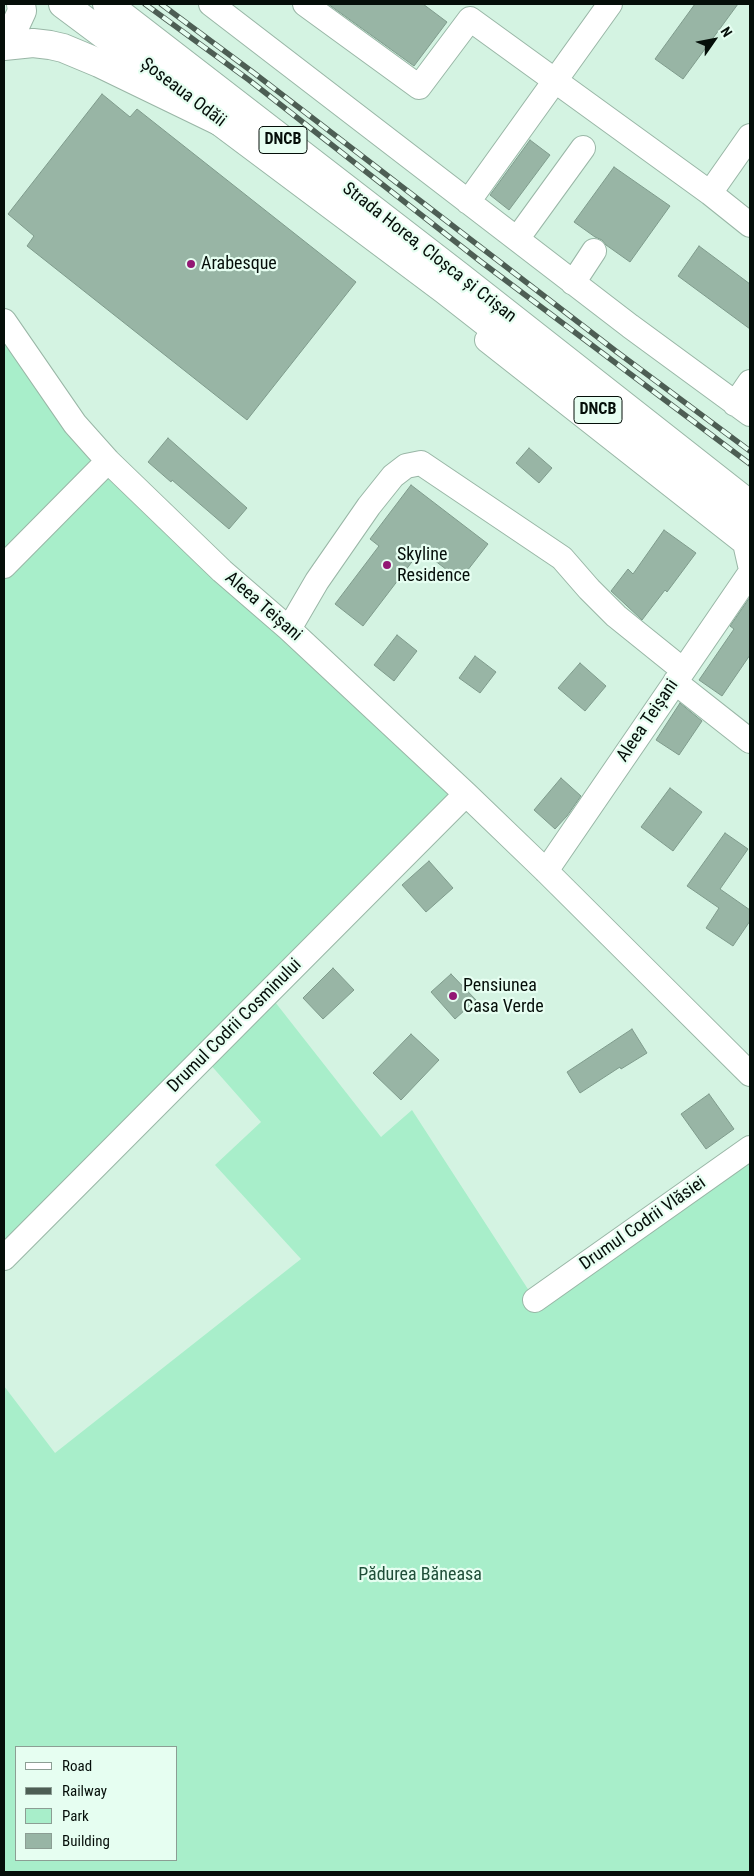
<!DOCTYPE html>
<meta charset="utf-8">
<style>
body{margin:0}
#map{position:relative;width:754px;height:1876px;overflow:hidden;background:#d4f3e2;font-family:"Roboto Condensed",sans-serif}
canvas{display:block}
.frame{position:absolute;inset:0;border:5px solid #050e09;pointer-events:none}
.legend{position:absolute;left:15px;top:1746px;width:162px;height:115px;box-sizing:border-box;background:#e6fef1;border:1px solid #8c9e94;margin:0;padding:6px 9px;list-style:none;font-size:15px;color:#050e09}
.legend li{display:flex;align-items:center;gap:10px;height:25px}
.legend b{width:25px;border:1px solid #8c9e94}
.north{position:absolute;left:689px;top:15px;width:50px;height:50px;-webkit-text-stroke:4px #e6fef1;paint-order:stroke;rotate:57deg;font-size:14px;font-weight:700;line-height:20px;text-align:center;color:#050e09}
.north::after{content:'';display:block;margin:auto;width:18px;height:22px;background:#050e09;clip-path:polygon(50% 0,100% 100%,50% 72%,0 100%)}
</style>
<div id="map">
<canvas width="754" height="1876"></canvas>
<div class="frame"></div>
<ul class="legend">
<li><b style="height:6px;background:#fff"></b>Road</li>
<li><b style="height:6px;background:#4d5e54"></b>Railway</li>
<li><b style="height:14px;background:#a8eeca"></b>Park</li>
<li><b style="height:14px;background:#98b5a5"></b>Building</li>
</ul>
<div class="north">N</div>
</div>
<script>
const g = document.querySelector('canvas').getContext('2d');
g.lineJoin = 'round';
function fillPath(path, color) { g.fillStyle = color; g.fill(path, 'evenodd'); }
const shape = rows => new Path2D(rows.map(r => 'M' + r).join(''));
function stroke(path, color, width, dash) { g.strokeStyle = color; g.lineWidth = width; g.lineCap = dash ? 'butt' : 'round'; g.setLineDash(dash || []); g.stroke(path); }
function write(font, color, halo, rows, align = 'center') {
  g.font = font + ' "Roboto Condensed",sans-serif'; g.lineWidth = 4.5; g.setLineDash([]); g.textBaseline = 'middle'; g.strokeStyle = halo; g.fillStyle = color; for (const [text, x, y, turn = 0] of rows) {
    g.save(); g.translate(x, y); g.rotate((+turn || 0) * Math.PI / 180); g.textAlign = isNaN(turn) ? turn : align; if (halo) g.strokeText(text, 0, 0); g.fillText(text, 0, 0); g.restore();
  }
}
const green = shape([
 [4,321,75,424,466,794,268,993,381,1137,412,1110,535,1300,750,1148,750,1872,4,1872,4,1386,55,1453,301,1259,215,1165,261,1122,209,1063,4,1268],
 [16,1747,176,1747,176,1860,16,1860]
]);
const building = shape([
 [328,4,423,4,447,22,414,66,328,4],
 [695,4,738,4,683,79,655,59,695,4],
 [102,94,130,117,137,109,356,282,247,420,27,246,34,236,8,214,102,94],
 [530,140,550,155,509,210,490,195,530,140],
 [614,167,670,206,630,262,606,245,602,240,595,237,574,222,614,167],
 [699,246,750,284,750,329,678,276,699,246],
 [168,438,247,508,229,529,172,480,171,482,148,462,168,438],
 [529,448,552,468,539,483,516,463,529,448],
 [411,485,488,544,460,580,421,550,363,626,335,604,379,546,370,539,411,485],
 [664,530,696,553,667,592,665,590,642,620,611,591,628,569,633,574,664,530],
 [750,597,750,655,722,696,699,680,734,629,730,626,750,597],
 [397,635,417,651,394,681,374,665,397,635],
 [475,656,496,672,480,693,459,678,475,656],
 [580,663,606,686,585,711,558,688,580,663],
 [680,703,702,721,679,755,656,740,680,703],
 [561,778,581,796,567,816,555,829,534,810,561,778],
 [670,788,702,812,673,851,641,827,670,788],
 [725,833,748,849,720,889,750,910,750,921,733,946,706,928,719,908,687,886,725,833],
 [429,861,453,888,426,912,402,885,429,861],
 [333,968,354,990,323,1019,303,998,333,968],
 [451,974,476,1000,455,1019,431,992,451,974],
 [632,1029,647,1053,621,1069,620,1067,580,1093,567,1072,632,1029],
 [411,1034,439,1060,401,1100,373,1073,411,1034],
 [709,1094,734,1129,706,1149,681,1114,709,1094]
]);
const minor = shape([
 [211,4,630,326,750,414],
 [305,4,419,87,470,19,710,193,750,225],
 [710,193,750,136],
 [468,202,610,4],
 [517,239,583,148],
 [573,283,594,251],
 [4,321,75,424,108,461,222,571,289,629,466,794,546,871,750,1074],
 [487,340,745,543,750,565],
 [735,404,750,382],
 [4,566,108,461],
 [289,629,317,581,369,506,393,476,406,466,421,463,562,558,589,589,616,616,683,670],
 [675,682,750,741],
 [546,871,750,573],
 [4,1258,466,794],
 [535,1300,750,1148]
]);
const major = shape([
 [63,4,445,290,750,529],
 [107,4,459,276,750,505]
]);
const highway = shape([
 [4,36,16,24,22,11,21,4],
 [4,46,33,43,50,45,63,48,99,63,225,124]
]);
const rail = shape([
 [145,4,249,80,480,261,750,464],
 [161,4,254,73,617,352,750,451]
]);
const markers = [
 [191,264,5,"#931874"],
 [387,565,5,"#931874"],
 [453,996,5,"#931874"]
];
const shields = [
 [283,140,48],
 [598,410,48]
];
const shieldNames = [
 ["DNCB",283,140],
 ["DNCB",598,410]
];
const streetNames = [
 ["Șoseaua Odăii",183,93,37],
 ["Strada Horea, Cloșca și Crișan",429,253,38],
 ["Aleea Teișani",263,607,41],
 ["Aleea Teișani",648,721,-56],
 ["Drumul Codrii Cosminului",235,1026,-45],
 ["Drumul Codrii Vlăsiei",643,1224,-35]
];
const poiNames = [
 ["Arabesque",201,264],
 ["Skyline",397,555],
 ["Residence",397,576],
 ["Pensiunea",463,986],
 ["Casa Verde",463,1007]
];
const parkNames = [
 ["Pădurea Băneasa",420,1575]
];
fillPath(green, '#a8eeca');
fillPath(building, '#98b5a5');
stroke(building, '#7f9b8c', 1);
stroke(minor, '#99b6a6', 26);
stroke(major, '#99b6a6', 30);
stroke(highway, '#99b6a6', 30);
stroke(minor, '#fff', 24);
stroke(major, '#fff', 28);
stroke(highway, '#fff', 28);
stroke(rail, '#4d5e54', 5.5);
stroke(rail, '#e6fef1', 4, [11]);
for (const [x, y, r, color] of markers) { const dot = new Path2D(); dot.arc(x, y, r, 0, 2 * Math.PI); g.fillStyle = color; g.fill(dot); stroke(dot, '#e6fef1', 2); }
for (const [x, y, w] of shields) { const box = new Path2D(); box.roundRect(x - w / 2, y - 13.5, w, 27, 4); g.fillStyle = '#e6fef1'; g.fill(box); stroke(box, '#050e09', 1); }
write('bold 16px', '#050e09', null, shieldNames);
write('18px', '#050e09', '#e6fef1', streetNames);
write('18px', '#050e09', '#e6fef1', poiNames, 'left');
write('18px', '#1f4e38', '#e6fef1', parkNames);
</script>
